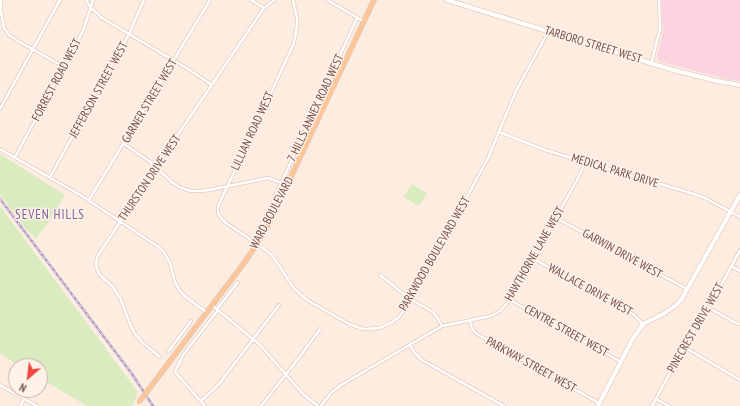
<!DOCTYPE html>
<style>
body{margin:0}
#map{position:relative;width:740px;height:406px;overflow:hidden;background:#fdede1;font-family:"PT Sans Narrow",sans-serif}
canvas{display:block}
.north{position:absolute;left:8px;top:358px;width:40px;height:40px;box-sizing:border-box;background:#fff2e8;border:1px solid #c8b1a8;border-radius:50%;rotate:208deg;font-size:11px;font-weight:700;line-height:16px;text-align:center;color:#764f47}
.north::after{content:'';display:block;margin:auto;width:14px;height:18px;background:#ee463f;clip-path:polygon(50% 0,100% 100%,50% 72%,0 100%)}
</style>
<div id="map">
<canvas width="740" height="406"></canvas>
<div class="north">N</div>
</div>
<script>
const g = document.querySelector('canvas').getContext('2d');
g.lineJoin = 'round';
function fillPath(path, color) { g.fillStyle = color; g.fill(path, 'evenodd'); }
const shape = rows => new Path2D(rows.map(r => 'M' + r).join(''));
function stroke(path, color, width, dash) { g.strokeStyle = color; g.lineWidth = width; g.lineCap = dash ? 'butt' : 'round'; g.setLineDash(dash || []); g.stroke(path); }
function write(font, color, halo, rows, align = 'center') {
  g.font = font + ' "PT Sans Narrow",sans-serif'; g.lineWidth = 3; g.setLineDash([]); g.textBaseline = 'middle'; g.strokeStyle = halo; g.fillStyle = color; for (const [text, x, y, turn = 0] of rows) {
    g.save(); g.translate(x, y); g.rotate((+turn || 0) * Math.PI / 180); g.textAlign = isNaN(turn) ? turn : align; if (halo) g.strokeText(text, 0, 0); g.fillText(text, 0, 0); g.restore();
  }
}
const medical = shape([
 [661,0,740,0,740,81,726,79,661,62,658,60,657,56,663,31]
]);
const green = shape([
 [0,154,65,195,50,220,36,239,26,229,0,195],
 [412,184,427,193,419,206,403,197],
 [0,206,138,392,134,402,131,406,87,406,40,378,40,366,20,366,0,354]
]);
const street = shape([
 [1,0,1,12,4,28,9,35,18,41,64,67],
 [86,0,91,8,102,18,188,69,212,85],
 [251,0,264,8],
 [293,0,297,18,297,24,296,32,294,43,245,149,220,202,218,208,218,213,221,218,226,223,257,244,272,255,293,287,298,292,307,300,349,324,360,328,365,329,379,328,391,323,399,317,406,307,446,236,488,158,516,91,548,32],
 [327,0,363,21],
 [651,64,660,29,659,0],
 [0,109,60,0],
 [499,132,545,150,694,194,707,199,740,217],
 [124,144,149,161,173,183,181,188,191,191,200,191,209,190,268,178,287,185],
 [0,149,82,196,157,246,163,251,170,263,175,282,180,291,186,297,206,312],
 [15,157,78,41,84,28,93,0],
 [50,177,129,34,144,0],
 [89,200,210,0],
 [556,218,687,289],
 [253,241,267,214,357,18],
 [534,259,633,314,643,324],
 [731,266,740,271],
 [380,275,410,299,433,312,437,317,442,326],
 [510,300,621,362],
 [212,305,260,345,303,394,318,406],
 [709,308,736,323,740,324],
 [217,309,238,282],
 [470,320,472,329,477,334,599,403],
 [410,345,414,352,422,360,504,406],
 [684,347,740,380],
 [168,352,191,321],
 [160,357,143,343,135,334,130,324,120,298,113,287,100,275,98,272,96,265,97,257,156,167,264,8,274,0],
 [0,385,37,406],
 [656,399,669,406],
 [201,401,219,384,279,305],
 [20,406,24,399],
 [205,406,175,372,183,355,218,310],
 [261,406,298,359,320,329],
 [321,406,331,393,341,385,442,326,491,316,500,311,510,300,577,180,586,161],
 [652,406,684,347,698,323,709,308,740,250]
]);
const secondary = shape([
 [447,0,673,70,717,81,740,85],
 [598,406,632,340,643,324,665,313,676,305,681,300,740,195]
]);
const primary = shape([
 [152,385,244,263,257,244,264,232,276,209,311,134,374,0]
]);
const rail = shape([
 [0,199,132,374,153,406]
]);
const primaryBridge = shape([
 [139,402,152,385]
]);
const streetNames = [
 ["TARBORO STREET WEST",593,45,17],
 ["FORREST ROAD WEST",57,80,-62],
 ["JEFFERSON STREET WEST",99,90,-61],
 ["GARNER STREET WEST",150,101,-59],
 ["7 HILLS ANNEX ROAD WEST",316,108,-65],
 ["LILLIAN ROAD WEST",253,131,-65],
 ["MEDICAL PARK DRIVE",615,171,17],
 ["THURSTON DRIVE WEST",150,178,-56],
 ["WARD BOULEVARD",272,213,-62],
 ["PARKWOOD BOULEVARD WEST",435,254,-60],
 ["HAWTHORNE LANE WEST",535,254,-60],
 ["GARWIN DRIVE WEST",622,254,29],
 ["WALLACE DRIVE WEST",590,290,29],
 ["PINECREST DRIVE WEST",696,328,-60],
 ["CENTRE STREET WEST",566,331,29],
 ["PARKWAY STREET WEST",531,365,29]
];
const neighbourhoodNames = [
 ["SEVEN HILLS",50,215]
];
fillPath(medical, '#fcd4e0');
fillPath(green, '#d9ebbf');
stroke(street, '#e4cabf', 4);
stroke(secondary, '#e9c9bc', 5.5);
stroke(primary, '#d9cecb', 6);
stroke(street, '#fff', 2.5);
stroke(secondary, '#fff', 4);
stroke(primary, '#ffc596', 4.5);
stroke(rail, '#aea0c7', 2.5);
stroke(rail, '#fff2e8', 1, [3]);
stroke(primaryBridge, '#d9cecb', 6, []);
stroke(primaryBridge, '#ffc596', 4.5);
write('12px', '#764f47', '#fff2e8', streetNames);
g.letterSpacing = '1px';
write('13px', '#7d629a', '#fff2e8', neighbourhoodNames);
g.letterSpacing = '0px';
</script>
